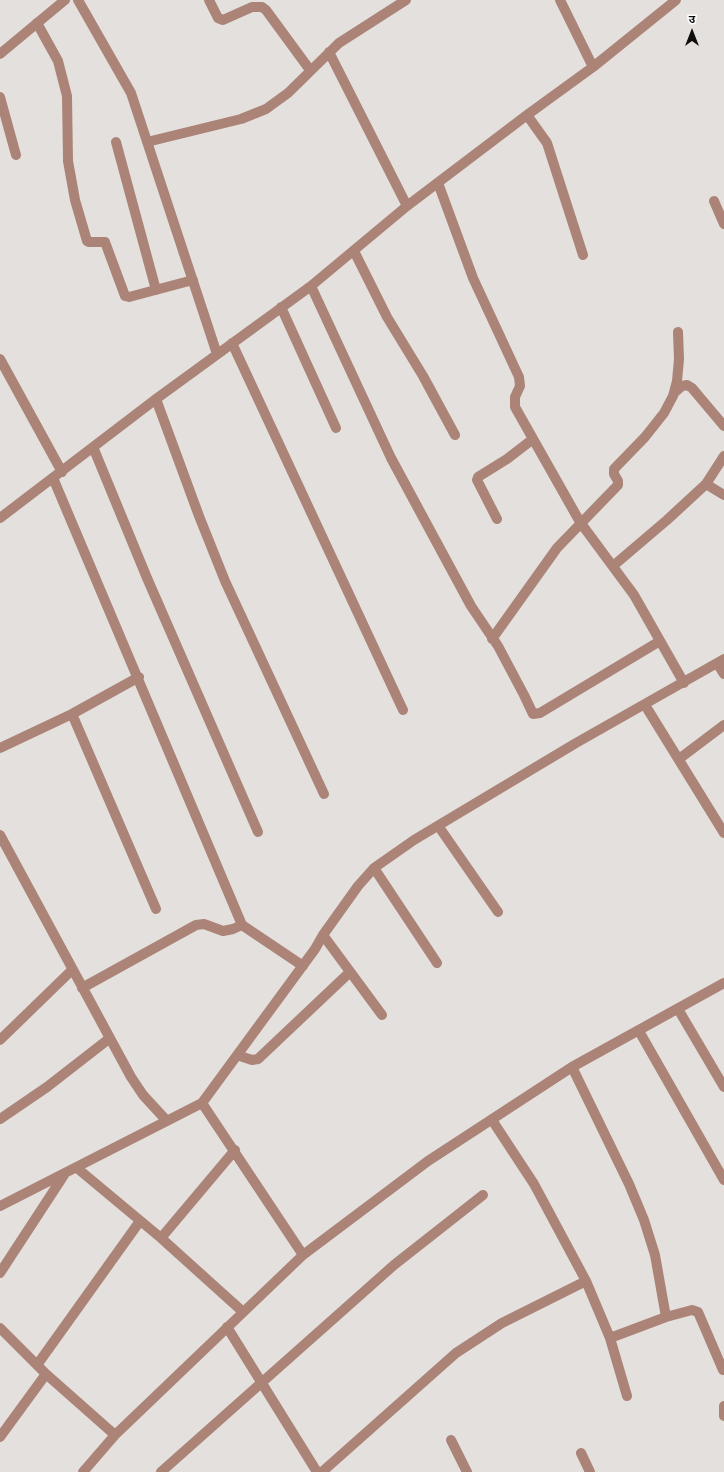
<!DOCTYPE html>
<meta charset="utf-8">
<style>
body{margin:0}
#map{position:relative;width:724px;height:1472px;overflow:hidden;background:#e4e0de;font-family:Overpass,"Noto Sans Devanagari",sans-serif}
canvas{display:block}
.north{position:absolute;left:672px;top:12px;width:40px;height:40px;-webkit-text-stroke:3px #fff;paint-order:stroke;rotate:0deg;font-size:11px;font-weight:700;line-height:16px;text-align:center;color:#100f0e}
.north::after{content:'';display:block;margin:auto;width:14px;height:18px;background:#100f0e;clip-path:polygon(50% 0,100% 100%,50% 72%,0 100%)}
</style>
<div id="map">
<canvas width="724" height="1472"></canvas>
<div class="north">उ</div>
</div>
<script>
const g = document.querySelector('canvas').getContext('2d');
g.lineJoin = 'round';
const shape = rows => new Path2D(rows.map(r => 'M' + r).join(''));
function stroke(path, color, width, dash) { g.strokeStyle = color; g.lineWidth = width; g.lineCap = dash ? 'butt' : 'round'; g.setLineDash(dash || []); g.stroke(path); }
const minor = shape([
 [78,0,131,93,217,354],
 [209,0,218,18,223,20,252,7,262,7,266,10,310,70],
 [560,0,593,67],
 [37,23,58,61,67,96,68,161,75,200,87,241,89,242,105,242,125,296,129,297,193,280],
 [329,52,407,206],
 [0,54,65,0],
 [0,97,16,155],
 [527,115,547,143,583,255],
 [116,142,156,290],
 [147,142,241,119,266,109,288,93,339,43,406,0],
 [438,183,473,278,519,377,520,386,515,397,515,407,580,522,634,595,684,683],
 [714,201,724,224],
 [354,251,387,317,423,376,455,435],
 [311,286,391,458,471,606,498,646,524,695,533,714,540,713,660,641],
 [281,307,336,428],
 [232,343,403,710],
 [0,359,62,472],
 [674,393,682,386,687,385,692,388,724,426],
 [156,399,199,516,225,581,324,794],
 [93,447,147,578,258,832],
 [53,478,242,925,303,966],
 [706,484,724,495],
 [0,518,156,399,311,286,407,206,527,115,593,67,676,0],
 [497,519,477,480,478,477,507,459,533,439],
 [613,566,667,520,706,484,724,456],
 [492,639,557,548,618,485,618,481,614,474,614,469,645,437,664,413,673,396,677,381,679,359,678,332],
 [717,663,724,674],
 [645,705,724,833],
 [72,714,156,909],
 [0,748,72,714,139,677],
 [679,759,724,725],
 [439,827,498,912],
 [0,835,131,1077,143,1095,166,1120],
 [374,868,437,963],
 [323,935,382,1015],
 [82,988,196,925,204,924,223,931,233,929,242,925],
 [678,1009,724,1087],
 [639,1031,724,1180],
 [0,1040,72,970],
 [237,1055,252,1060,258,1059,350,972],
 [572,1067,629,1184,644,1220,655,1255,666,1317],
 [202,1103,303,1255,428,1161,572,1067,724,983],
 [0,1119,47,1087,110,1038],
 [492,1120,534,1184,586,1281,610,1338,627,1396],
 [77,1168,161,1238,242,1311],
 [0,1206,202,1103,315,949,323,935,358,886,374,868,414,840,576,743,724,659],
 [161,1238,235,1150],
 [0,1273,64,1175],
 [227,1327,317,1472],
 [0,1328,46,1374,115,1435],
 [610,1338,666,1317,692,1310,698,1312,723,1370],
 [37,1365,140,1221],
 [724,1406,724,1416],
 [0,1437,46,1374],
 [451,1440,467,1472],
 [581,1453,590,1472],
 [83,1472,115,1435,303,1255],
 [161,1472,394,1265,483,1195],
 [322,1472,456,1353,502,1323,586,1281]
]);
stroke(minor, '#ab8477', 10);
</script>
